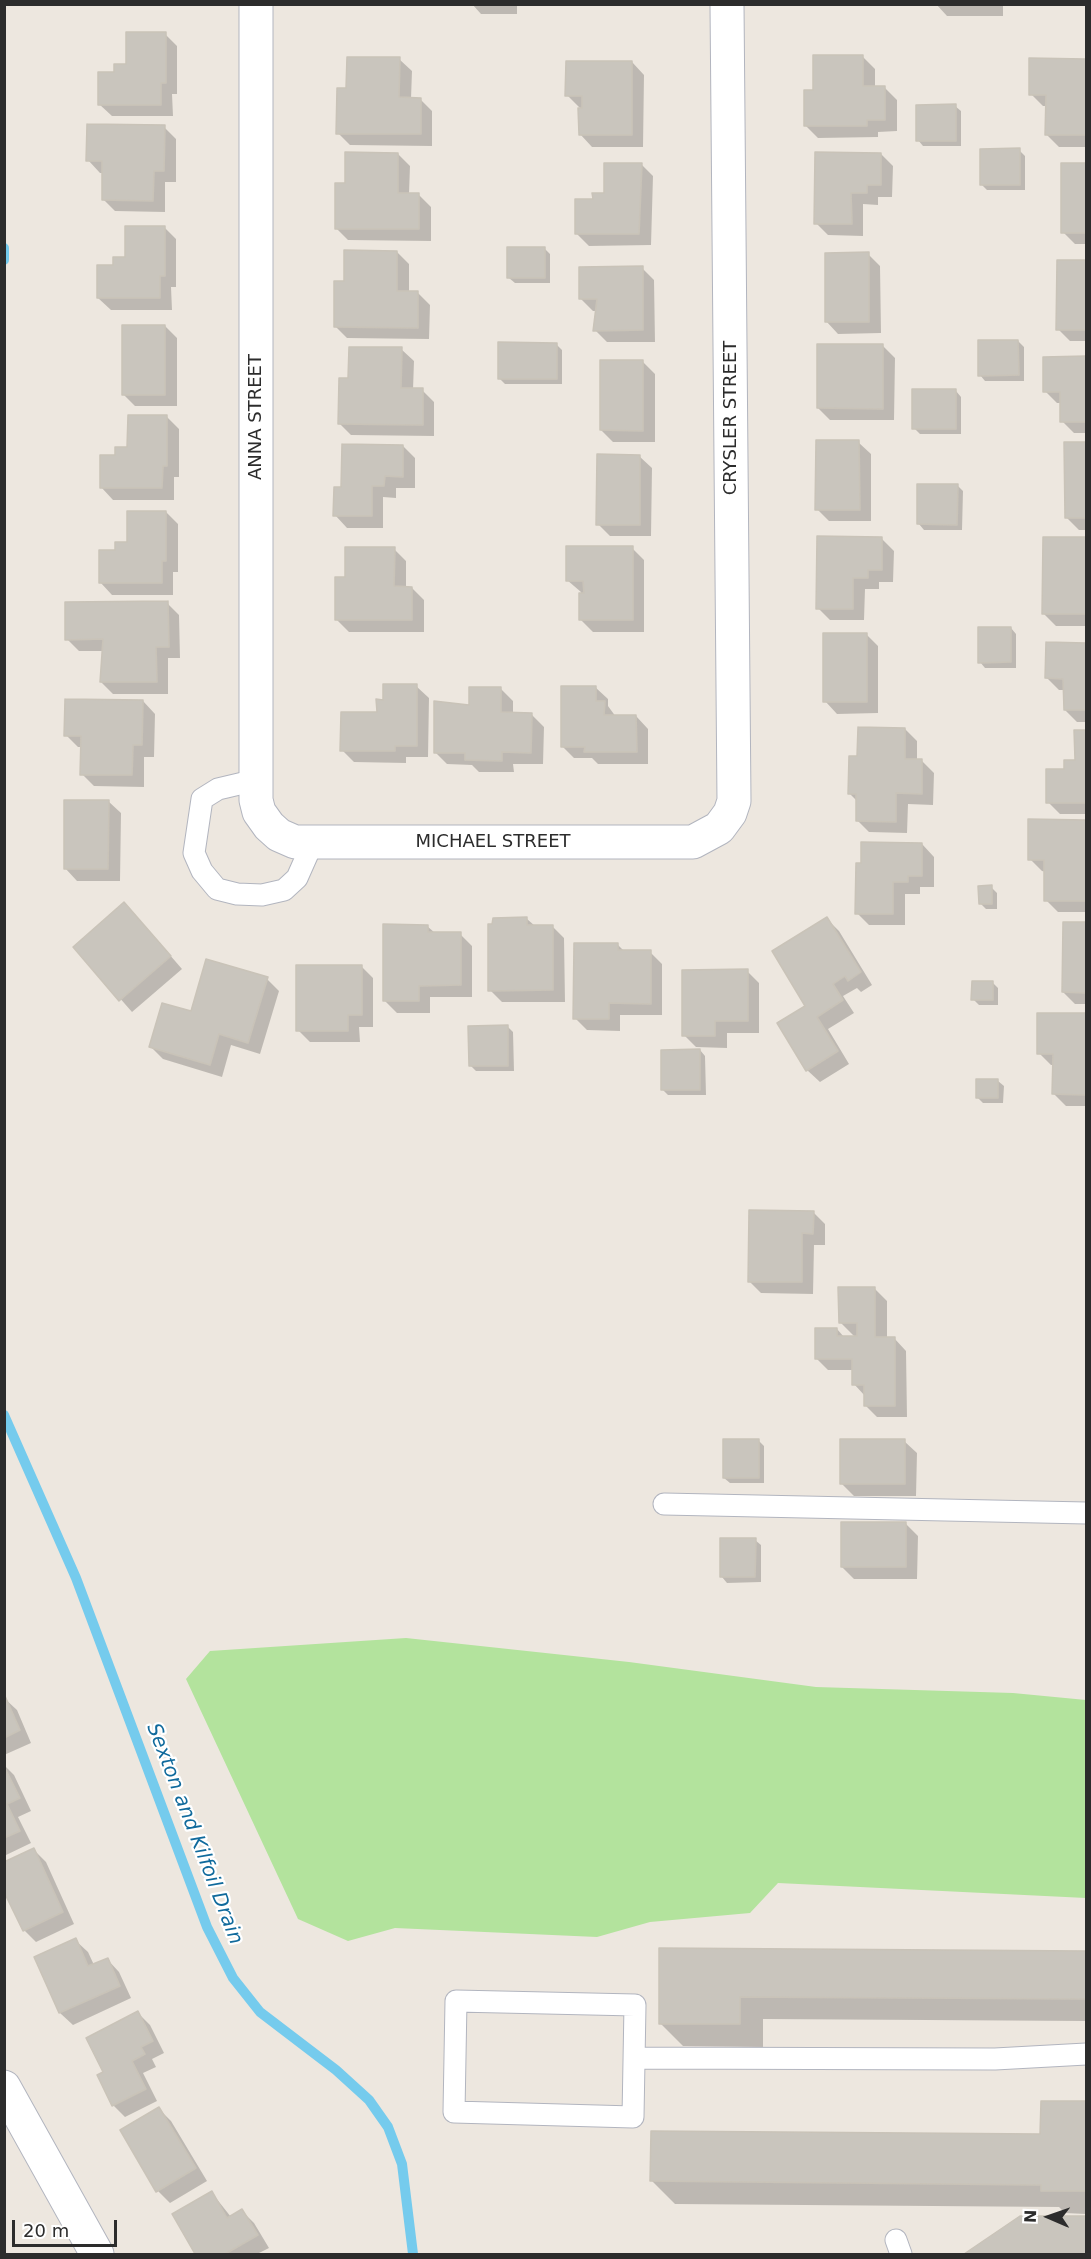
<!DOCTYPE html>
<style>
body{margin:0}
#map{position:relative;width:1091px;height:2259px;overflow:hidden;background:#ede7df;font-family:"DejaVu Sans",sans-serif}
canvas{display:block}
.frame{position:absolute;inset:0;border:6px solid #2c2c2c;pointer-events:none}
.north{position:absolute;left:1019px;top:2187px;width:60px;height:60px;-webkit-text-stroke:4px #fff;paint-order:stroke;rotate:272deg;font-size:16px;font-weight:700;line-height:24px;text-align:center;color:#2c2c2c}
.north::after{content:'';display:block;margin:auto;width:21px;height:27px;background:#2c2c2c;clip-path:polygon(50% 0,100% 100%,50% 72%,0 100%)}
.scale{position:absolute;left:12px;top:2220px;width:105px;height:27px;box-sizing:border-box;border:3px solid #2c2c2c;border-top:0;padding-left:8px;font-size:18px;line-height:21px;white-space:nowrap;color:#2c2c2c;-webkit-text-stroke:4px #fff;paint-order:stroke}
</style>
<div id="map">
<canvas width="1091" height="2259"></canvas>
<div class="frame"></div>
<div class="north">N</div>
<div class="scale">20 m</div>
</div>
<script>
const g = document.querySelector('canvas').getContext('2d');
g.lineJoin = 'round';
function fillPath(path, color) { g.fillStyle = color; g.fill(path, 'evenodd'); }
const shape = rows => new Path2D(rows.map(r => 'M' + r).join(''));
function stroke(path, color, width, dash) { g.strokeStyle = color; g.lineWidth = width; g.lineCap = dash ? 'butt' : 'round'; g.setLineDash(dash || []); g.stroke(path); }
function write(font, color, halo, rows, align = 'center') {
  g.font = font + ' "DejaVu Sans",sans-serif'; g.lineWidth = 4.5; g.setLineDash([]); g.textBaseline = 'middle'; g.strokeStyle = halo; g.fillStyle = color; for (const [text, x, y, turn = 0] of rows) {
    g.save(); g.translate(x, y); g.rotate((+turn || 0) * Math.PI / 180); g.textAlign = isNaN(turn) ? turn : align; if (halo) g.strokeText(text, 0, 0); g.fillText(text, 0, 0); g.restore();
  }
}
const green = shape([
 [406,1638,629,1662,816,1687,1013,1693,1086,1700,1086,1898,778,1883,750,1913,650,1922,597,1937,395,1928,348,1941,298,1919,186,1679,210,1651]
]);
const shadow = shape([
 [472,4,517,4,517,14,481,14],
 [580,4,632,4,632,5],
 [936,4,1003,4,1003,16,947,16],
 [165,34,177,46,177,94,172,94,173,116,112,116,99,104,128,65],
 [863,57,875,69,875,88,885,88,897,100,897,131,878,132,878,137,818,138,806,126,815,92],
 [399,59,412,71,411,99,420,99,432,111,432,146,350,145,338,133,348,89],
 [1031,60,1086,60,1086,147,1059,147,1047,135,1047,106,1043,106,1031,94],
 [632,62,644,75,643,147,592,147,580,134,580,108,567,95],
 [955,106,961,111,961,146,923,146,918,140],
 [164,127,176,139,176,182,165,182,165,212,115,211,103,199,104,173,100,173,88,160],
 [1019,150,1025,156,1025,190,987,190,981,184],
 [398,154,410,166,409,194,418,194,431,207,431,241,348,240,336,228,346,185],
 [881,154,893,166,892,197,878,197,878,205,863,204,863,236,828,235,816,223],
 [641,164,653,176,651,245,589,246,577,234,594,201,606,195],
 [1063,165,1086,165,1086,244,1075,244,1063,232],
 [164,227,176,239,176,287,171,287,172,310,111,310,98,298,127,258],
 [544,248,550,254,550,283,515,283,509,278],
 [397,252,409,264,409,292,417,292,430,305,429,339,347,338,335,326,345,283],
 [868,254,880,266,881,333,838,334,826,321],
 [1058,262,1086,262,1086,341,1070,341,1058,329],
 [642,268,654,280,655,342,607,342,595,330,597,311,593,311,581,299],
 [165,326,177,338,177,406,135,406,123,394],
 [1018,341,1024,347,1024,381,985,381,980,375],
 [556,344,562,350,562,384,505,384,500,379],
 [883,346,895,358,894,420,830,420,818,408],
 [401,349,414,361,413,390,422,390,434,402,434,436,351,435,339,423,350,379],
 [1086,358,1086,433,1074,433,1062,421,1061,403,1057,403,1045,391,1044,359],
 [643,362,655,374,655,442,613,442,601,430],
 [956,391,961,397,961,434,920,434,914,428],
 [167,417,179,429,179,477,174,477,174,500,113,500,101,487,117,456],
 [858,442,871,454,871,521,829,521,817,509],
 [1066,443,1086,443,1086,530,1079,530,1067,518],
 [403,446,415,458,415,488,396,488,396,498,383,497,383,528,347,528,335,515,343,489],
 [639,456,652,468,651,536,610,536,598,524],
 [957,485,963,491,962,530,924,530,919,524],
 [166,512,178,524,178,572,173,572,173,595,112,595,100,582,128,543],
 [882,539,894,551,893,582,879,582,879,589,865,589,864,620,830,620,818,608],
 [1044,539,1086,539,1086,626,1056,626,1044,614],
 [632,548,644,560,644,632,593,632,581,620,581,592,567,580],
 [394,549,406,561,406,588,412,588,424,600,424,632,349,632,337,620,347,578],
 [167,603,179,615,180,658,168,658,168,694,113,694,101,682,101,661,105,661,105,651,79,651,67,639],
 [1011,628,1016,634,1016,668,985,668,980,662],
 [866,634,878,646,878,713,837,714,825,701],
 [1047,644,1086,644,1086,722,1077,722,1065,710,1065,690,1059,690,1047,678],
 [416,686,429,698,428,757,406,757,406,763,354,762,342,750,378,714,384,701],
 [595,687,608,699,608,706,616,717,636,716,648,729,648,764,598,764,592,758,574,758,562,746],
 [501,689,513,701,513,714,532,715,544,727,543,764,513,764,514,772,479,772,472,765,447,764,435,752,436,703,470,706],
 [143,701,155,714,154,757,144,757,144,787,94,786,82,774,82,747,78,747,66,735],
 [905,729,917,741,917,761,922,761,934,773,933,805,908,804,907,833,869,832,857,820,857,801,849,793,859,758],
 [1076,732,1086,732,1086,814,1060,814,1048,802,1065,771,1076,762],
 [108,801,121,813,120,881,77,881,65,868],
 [1030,821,1086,821,1086,912,1058,912,1046,900,1046,872,1042,871,1030,859],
 [922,844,934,857,934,887,920,887,920,894,905,894,905,925,869,925,857,913],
 [991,887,997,893,997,909,986,909,980,903],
 [136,916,182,969,132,1012,75,947],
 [527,919,535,926,552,926,564,938,565,1002,502,1002,490,990],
 [827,919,839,931,872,985,861,992,857,988,843,996,854,1013,828,1029,849,1064,820,1082,807,1070,807,1006],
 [1065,923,1086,924,1086,1004,1075,1004,1063,992],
 [427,926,435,933,460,934,472,946,472,997,430,997,430,1013,397,1013,385,1001],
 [617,944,625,952,650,952,662,964,662,1015,620,1015,620,1031,587,1030,575,1018],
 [361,966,373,978,373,1027,359,1027,360,1042,310,1042,298,1030],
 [747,971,759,983,759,1033,727,1033,727,1048,696,1047,684,1035],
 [267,979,279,991,260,1054,231,1045,222,1077,163,1059,151,1047,192,1013],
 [992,982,998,988,998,1005,979,1005,973,999],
 [1039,1014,1086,1015,1086,1106,1066,1106,1054,1094,1055,1065,1051,1065,1039,1053],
 [507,1026,513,1032,514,1071,476,1071,470,1065],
 [700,1050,705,1056,706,1095,668,1095,662,1089],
 [998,1081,1004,1086,1003,1103,983,1103,978,1098],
 [813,1212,825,1224,825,1245,814,1245,813,1294,761,1293,749,1281],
 [875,1289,887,1301,887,1338,894,1338,906,1351,907,1417,877,1417,865,1405,865,1396,854,1384,854,1370,828,1370,816,1358,837,1329,844,1337,855,1337,840,1322],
 [758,1440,764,1446,764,1483,730,1483,724,1478],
 [904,1441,917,1453,916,1496,854,1496,842,1484],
 [906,1524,918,1536,917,1579,854,1579,842,1567],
 [755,1540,761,1545,761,1582,727,1583,722,1577],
 [4,1698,17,1710,31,1743,4,1755],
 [4,1765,14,1775,31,1811,18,1817,31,1843,4,1856],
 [34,1850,46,1862,74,1924,36,1942,24,1930],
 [75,1940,88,1952,94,1965,107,1959,119,1972,131,1998,73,2025,60,2013,36,1958],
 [661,1950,1086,1952,1086,2021,763,2019,763,2047,683,2046,660,2023],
 [138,2013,150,2025,164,2053,152,2059,156,2067,143,2073,157,2101,125,2117,113,2105,105,2073],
 [1042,2102,1086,2103,1086,2214,1065,2213,1059,2207,675,2204,652,2181,1041,2136],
 [159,2109,171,2121,207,2181,170,2203,158,2191],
 [212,2193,231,2217,242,2211,254,2223,269,2248,257,2254,196,2254,174,2215],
 [1020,2218,1086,2218,1086,2254,966,2254]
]);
const stream = shape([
 [4,248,4,260],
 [4,1415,76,1578,207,1927,233,1978,260,2012,336,2070,369,2100,388,2127,402,2164,413,2254]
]);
const building = shape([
 [126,32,166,32,166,83,161,83,161,105,98,105,98,72,114,72,114,64,126,64,126,32],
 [813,55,863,55,863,86,885,86,885,120,867,120,867,126,804,126,804,90,813,90,813,55],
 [347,57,400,57,399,97,421,98,421,134,336,134,337,88,346,88,347,57],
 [1029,58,1086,59,1086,135,1045,135,1046,95,1029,95,1029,58],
 [566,61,632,61,632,135,579,135,578,108,582,108,582,96,565,96,566,61],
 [956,104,956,141,916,141,916,105,956,104],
 [87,124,165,125,164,171,154,171,153,201,102,200,102,161,86,161,87,124],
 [1020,148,1020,185,980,185,980,149,1020,148],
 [345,152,398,153,398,193,419,193,419,229,335,229,335,183,345,183,345,152],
 [815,152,881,153,881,185,867,185,867,193,851,193,852,224,814,224,815,152],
 [604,163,642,163,639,234,575,234,575,199,593,199,592,193,604,193,604,163],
 [1061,163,1086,163,1086,233,1061,233,1061,163],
 [125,226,165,226,165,276,160,276,160,298,97,298,97,265,113,265,113,257,125,257,125,226],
 [507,247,545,247,545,278,507,278,507,247],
 [344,250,397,251,397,291,418,291,418,328,334,327,334,281,344,281,344,250],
 [869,252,869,322,825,322,825,253,869,252],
 [1057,260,1086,260,1086,330,1056,330,1057,260],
 [643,266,643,330,593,331,597,299,579,299,579,267,643,266],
 [122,325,165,325,165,395,122,395,122,325],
 [978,340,1018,340,1019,375,978,376,978,340],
 [498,342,557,343,557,379,498,379,498,342],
 [817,344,883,344,883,409,817,408,817,344],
 [349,347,402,347,401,388,423,388,423,425,338,424,339,378,348,378,349,347],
 [1086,356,1086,422,1060,422,1060,392,1043,392,1043,357,1086,356],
 [600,360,643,360,643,431,600,430,600,360],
 [912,389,956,389,956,429,912,429,912,389],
 [128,415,167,415,167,466,163,466,162,488,100,488,100,455,115,455,115,447,127,447,128,415],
 [816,440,859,440,860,510,815,510,816,440],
 [1064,442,1086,442,1086,518,1065,518,1064,442],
 [342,444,403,445,403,477,385,476,384,486,372,486,372,516,333,516,334,487,341,487,342,444],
 [597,454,640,455,640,525,596,525,597,454],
 [917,484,958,484,957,525,917,524,917,484],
 [127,511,166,511,166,561,162,561,162,583,99,583,99,550,115,550,115,542,127,542,127,511],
 [817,536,882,537,882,570,868,570,868,578,853,578,853,609,816,609,817,536],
 [1043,537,1086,537,1086,614,1042,614,1043,537],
 [566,546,633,546,633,620,579,620,579,593,584,593,583,581,566,581,566,546],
 [345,547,395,547,394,586,412,587,412,620,335,620,335,577,345,577,345,547],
 [168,601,169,647,156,647,157,682,100,682,103,639,65,640,65,602,168,601],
 [978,627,1011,627,1011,662,978,663,978,627],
 [823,633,867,633,867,702,823,702,823,633],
 [1046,642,1086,643,1086,710,1064,710,1063,679,1045,678,1046,642],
 [383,684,417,684,417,746,395,746,395,751,340,751,341,712,377,712,376,699,383,700,383,684],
 [561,686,596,686,596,701,605,701,604,715,636,715,637,752,584,752,585,747,561,747,561,686],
 [469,687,501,687,501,712,532,713,531,753,502,752,502,761,465,760,465,753,434,753,434,701,469,705,469,687],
 [65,699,143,700,142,745,133,745,132,775,80,775,81,736,64,736,65,699],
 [858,727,905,728,905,759,922,759,922,794,896,793,896,822,856,821,856,794,848,794,849,756,857,756,858,727],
 [1074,730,1086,730,1086,803,1046,803,1046,769,1064,769,1064,760,1075,760,1074,730],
 [64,800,109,800,108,869,64,869,64,800],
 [1028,819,1086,820,1086,901,1044,901,1044,860,1028,860,1028,819],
 [861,842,922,843,922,876,908,876,908,882,893,882,893,914,855,914,856,863,861,863,861,842],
 [992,885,992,904,979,904,978,886,992,885],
 [124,902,171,956,119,1001,73,947,124,902],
 [527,917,527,925,553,925,553,990,488,991,488,924,492,924,493,918,527,917],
 [827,917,861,972,848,981,845,976,833,984,843,1000,817,1017,838,1051,806,1071,777,1023,805,1006,772,951,827,917],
 [1063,922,1086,922,1086,993,1062,992,1063,922],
 [383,924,428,925,428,932,461,932,461,985,419,986,419,1001,383,1001,383,924],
 [574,943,618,943,618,950,651,950,651,1004,609,1003,609,1019,573,1019,574,943],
 [206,959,268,977,248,1043,219,1034,210,1065,149,1047,162,1003,191,1011,206,959],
 [296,965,362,965,362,1015,348,1015,348,1031,296,1031,296,965],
 [748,969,748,1021,715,1021,715,1036,682,1036,682,970,748,969],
 [972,981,993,981,993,1000,971,1000,972,981],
 [1037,1013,1086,1013,1086,1095,1052,1094,1053,1054,1037,1054,1037,1013],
 [508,1025,508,1066,469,1066,468,1026,508,1025],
 [700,1049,700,1090,661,1090,661,1050,700,1049],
 [976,1079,998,1079,998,1098,976,1098,976,1079],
 [749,1210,814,1211,813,1234,802,1233,802,1282,748,1282,749,1210],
 [838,1287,875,1287,875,1337,895,1337,895,1406,864,1406,864,1385,852,1385,852,1359,815,1359,815,1328,837,1328,837,1336,857,1336,857,1323,839,1323,838,1287],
 [723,1439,759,1439,759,1478,723,1478,723,1439],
 [840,1439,905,1439,905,1484,840,1484,840,1439],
 [841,1522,906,1522,906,1567,841,1567,841,1522],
 [720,1538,756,1538,755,1577,720,1577,720,1538],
 [5,1696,20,1730,4,1738,4,1697,5,1696],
 [4,1766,20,1798,7,1804,20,1831,4,1838,4,1766],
 [34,1848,63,1912,23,1931,4,1892,4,1862,34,1848],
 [76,1938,88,1966,108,1958,120,1986,59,2013,34,1957,76,1938],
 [659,1948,1086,1951,1086,1999,740,1997,740,2024,659,2024,659,1948],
 [138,2011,153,2041,141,2047,145,2054,132,2061,146,2089,112,2106,97,2075,103,2072,86,2038,138,2011],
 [1041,2101,1086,2101,1086,2191,1041,2191,1041,2185,650,2181,651,2131,1040,2134,1041,2101],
 [159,2107,196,2168,156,2192,120,2130,159,2107],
 [212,2191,227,2218,242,2209,258,2235,225,2254,195,2254,172,2214,212,2191],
 [1020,2216,1086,2216,1086,2254,964,2254,1020,2216]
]);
const service = shape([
 [256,780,218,789,202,799,194,853,202,871,217,889,237,894,262,895,284,890,297,878,313,842],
 [664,1504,1086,1513],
 [456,2001,635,2005,633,2117,454,2112,456,2001],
 [635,2058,995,2059,1086,2054],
 [896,2240,901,2254]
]);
const minor = shape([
 [256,4,256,800,259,812,269,826,279,835,295,842,693,842,719,828,730,813,734,801,727,4],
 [4,2087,97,2254]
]);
const streetNames = [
 ["ANNA STREET",256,417,-90],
 ["CRYSLER STREET",731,418,-90],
 ["MICHAEL STREET",493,842]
];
const waterNames = [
 ["Sexton and Kilfoil Drain",194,1834,69]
];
fillPath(green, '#b3e39d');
fillPath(shadow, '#0003');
stroke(stream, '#75cbed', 10);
fillPath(building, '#c9c5bd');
stroke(building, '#c9c3b8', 1.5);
stroke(service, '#b2b5bf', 23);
stroke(minor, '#b2b5bf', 35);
stroke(service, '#fff', 21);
stroke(minor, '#fff', 33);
write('18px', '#2c2c2c', '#fff', streetNames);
write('italic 20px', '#106a9c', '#fff', waterNames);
</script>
